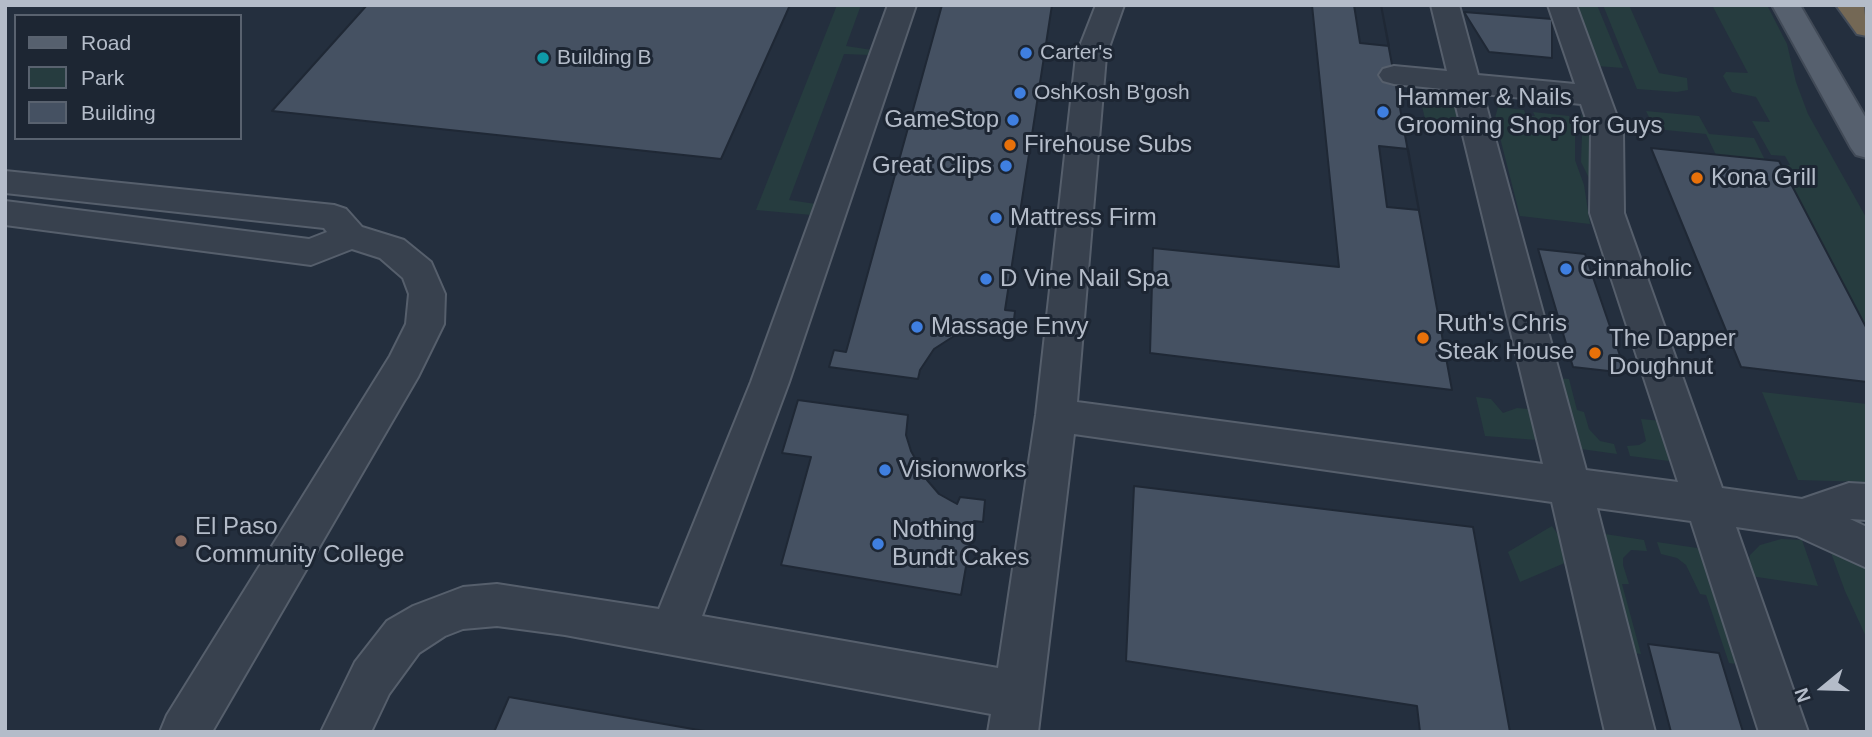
<!DOCTYPE html>
<style>
body{margin:0}
#map{position:relative;width:1872px;height:737px;overflow:hidden;background:#242f3e;font-family:Arial,sans-serif}
canvas{display:block}
.frame{position:absolute;inset:0;border:7px solid #b4bcc9;pointer-events:none}
.legend{position:absolute;left:14px;top:14px;width:228px;height:126px;box-sizing:border-box;background:#1d2633;border:2px solid #59626f;margin:0;padding:9px 12px;list-style:none;font-size:21px;color:#b4bcc9}
.legend li{display:flex;align-items:center;gap:14px;height:35px}
.legend b{width:35px;border:2px solid #59626f}
.north{position:absolute;left:1788px;top:653px;width:70px;height:70px;-webkit-text-stroke:5px #1d2633;paint-order:stroke;rotate:251deg;font-size:19px;font-weight:700;line-height:28px;text-align:center;color:#b4bcc9}
.north::after{content:'';display:block;margin:auto;width:24px;height:32px;background:#b4bcc9;clip-path:polygon(50% 0,100% 100%,50% 72%,0 100%)}
</style>
<div id="map">
<canvas width="1872" height="737"></canvas>
<div class="frame"></div>
<ul class="legend">
<li><b style="height:9px;background:#56606e"></b>Road</li>
<li><b style="height:19px;background:#263c3f"></b>Park</li>
<li><b style="height:19px;background:#455162"></b>Building</li>
</ul>
<div class="north">N</div>
</div>
<script>
const g = document.querySelector('canvas').getContext('2d');
g.lineJoin = 'round';
function fillPath(path, color) { g.fillStyle = color; g.fill(path, 'evenodd'); }
const shape = rows => new Path2D(rows.map(r => 'M' + r).join(''));
function stroke(path, color, width, dash) { g.strokeStyle = color; g.lineWidth = width; g.lineCap = dash ? 'butt' : 'round'; g.setLineDash(dash || []); g.stroke(path); }
function write(font, color, halo, rows, align = 'center') {
  g.font = font + ' Arial,sans-serif'; g.lineWidth = 6; g.setLineDash([]); g.textBaseline = 'middle'; g.strokeStyle = halo; g.fillStyle = color; for (const [text, x, y, turn = 0] of rows) {
    g.save(); g.translate(x, y); g.rotate((+turn || 0) * Math.PI / 180); g.textAlign = isNaN(turn) ? turn : align; if (halo) g.strokeText(text, 0, 0); g.fillText(text, 0, 0); g.restore();
  }
}
const green = shape([
 [837,5,861,5,846,46,872,50,870,55,844,54,789,200,816,204,812,215,756,210],
 [1574,5,1597,5,1623,68,1597,66],
 [1603,5,1629,5,1659,73,1687,78,1688,90,1677,92,1637,89],
 [1712,5,1767,5,1787,44,1796,82,1808,114,1867,219,1867,329,1781,165,1790,165,1785,156,1771,155,1752,121,1770,122,1756,97,1732,92,1723,76,1726,72,1748,73],
 [1454,100,1458,105,1460,118,1427,127,1421,102,1446,104],
 [1498,107,1524,110,1526,115,1530,116,1535,116,1533,112,1569,116,1575,130,1575,160,1584,185,1590,224,1520,216,1495,118],
 [1646,111,1699,116,1709,134,1754,138,1765,160,1716,155,1706,134,1655,129],
 [1581,114,1592,129,1591,182,1581,162,1582,135,1576,118],
 [1557,378,1569,379,1577,410,1584,412,1589,429,1600,441,1614,444,1617,454,1581,449,1576,444],
 [1762,392,1867,404,1867,482,1798,480],
 [1476,397,1491,399,1503,413,1517,408,1528,409,1537,440,1485,436],
 [1641,419,1662,421,1671,457,1669,461,1630,456,1627,446,1639,445,1646,441],
 [1552,526,1561,539,1567,562,1520,582,1508,552],
 [1605,534,1644,540,1647,551,1631,550,1623,558,1623,565,1629,584,1622,584,1641,654,1627,652,1601,540],
 [1781,539,1802,540,1818,586,1750,576,1748,568,1750,555,1760,545],
 [1657,542,1697,548,1703,554,1743,665,1729,663,1706,595,1700,594,1686,565,1677,558,1661,554],
 [1830,550,1867,567,1867,639,1845,591]
]);
const building = shape([
 [367,5,790,5,721,159,272,111,367,5],
 [942,5,1052,5,1005,310,1015,311,1013,328,991,326,987,319,968,327,934,349,920,370,918,379,829,367,834,350,846,352,942,5],
 [1312,5,1381,5,1452,390,1150,353,1153,248,1339,267,1312,5],
 [1354,5,1381,5,1389,46,1360,43,1354,5],
 [1464,12,1552,19,1552,58,1489,52,1464,12],
 [1379,146,1408,149,1419,210,1387,207,1379,146],
 [1651,148,1779,161,1867,329,1867,382,1741,367,1651,148],
 [1538,249,1585,254,1626,373,1573,367,1538,249],
 [798,400,908,415,906,435,911,451,927,480,939,494,957,504,960,497,985,500,983,522,974,521,961,595,781,565,811,457,782,453,798,400],
 [1134,486,1473,527,1510,732,1420,732,1417,706,1126,661,1134,486],
 [1648,644,1719,653,1743,732,1671,732,1648,644],
 [509,697,710,732,494,732,509,697]
]);
const minor = shape([
 [888,5,916,5,789,382,702,616,998,668,1036,415,1076,56,1096,5,1124,5,1106,56,1077,402,1543,464,1452,90,1394,84,1383,81,1379,75,1383,69,1394,66,1447,71,1431,5,1459,5,1478,75,1575,84,1548,5,1576,5,1623,133,1624,213,1722,488,1802,499,1849,483,1867,484,1867,520,1850,519,1867,527,1867,568,1797,536,1736,527,1808,732,1759,732,1691,521,1597,508,1655,732,1605,732,1552,502,1074,434,1038,732,988,732,991,714,565,635,497,626,463,629,445,636,419,653,389,694,371,732,321,732,355,662,387,621,413,606,463,587,497,584,659,609,751,382,888,5],
 [1483,94,1581,104,1591,133,1590,213,1678,482,1586,470,1483,94],
 [5,171,334,205,346,209,362,227,404,240,431,262,445,294,444,324,418,377,212,732,160,732,167,715,390,356,406,324,409,294,403,278,380,258,352,249,311,265,5,225,5,201,309,239,327,232,324,228,5,193,5,171]
]);
const major = shape([
 [1772,5,1800,5,1867,120,1867,158,1856,155,1851,148,1772,5]
]);
const highway = shape([
 [1836,5,1864,5,1867,36,1857,34,1836,5]
]);
const markers = [
 [1026,53,7,"#3f7fe0"],
 [543,58,7,"#0f9aa8"],
 [1020,93,7,"#3f7fe0"],
 [1383,112,7,"#3f7fe0"],
 [1013,120,7,"#3f7fe0"],
 [1010,145,7,"#e8710a"],
 [1006,166,7,"#3f7fe0"],
 [1697,178,7,"#e8710a"],
 [996,218,7,"#3f7fe0"],
 [1566,269,7,"#3f7fe0"],
 [986,279,7,"#3f7fe0"],
 [917,327,7,"#3f7fe0"],
 [1423,338,7,"#e8710a"],
 [1595,353,7,"#e8710a"],
 [885,470,7,"#3f7fe0"],
 [181,541,7,"#8d6e63"],
 [878,544,7,"#3f7fe0"]
];
const farPoinames = [
 ["Carter's",1040,53],
 ["Building B",557,58],
 ["OshKosh B'gosh",1034,93]
];
const poiNames = [
 ["Hammer & Nails",1397,98],
 ["Grooming Shop for Guys",1397,126],
 ["GameStop",999,120,"right"],
 ["Firehouse Subs",1024,145],
 ["Great Clips",992,166,"right"],
 ["Kona Grill",1711,178],
 ["Mattress Firm",1010,218],
 ["Cinnaholic",1580,269],
 ["D Vine Nail Spa",1000,279],
 ["Ruth's Chris",1437,324],
 ["Steak House",1437,352],
 ["Massage Envy",931,327],
 ["The Dapper",1609,339],
 ["Doughnut",1609,367],
 ["Visionworks",899,470],
 ["El Paso",195,527],
 ["Community College",195,555],
 ["Nothing",892,530],
 ["Bundt Cakes",892,558]
];
fillPath(green, '#263c3f');
fillPath(building, '#455162');
stroke(building, '#1f2835', 2);
stroke(minor, '#565f6c', 4);
stroke(major, '#414a57', 4);
stroke(highway, '#434c59', 4);
fillPath(minor, '#38414e');
fillPath(major, '#56606e');
fillPath(highway, '#746855');
for (const [x, y, r, color] of markers) { const dot = new Path2D(); dot.arc(x, y, r, 0, 2 * Math.PI); g.fillStyle = color; g.fill(dot); stroke(dot, '#1d2633', 2.5); }
write('21px', '#b4bcc9', '#1d2633', farPoinames, 'left');
write('24px', '#b4bcc9', '#1d2633', poiNames, 'left');
</script>
